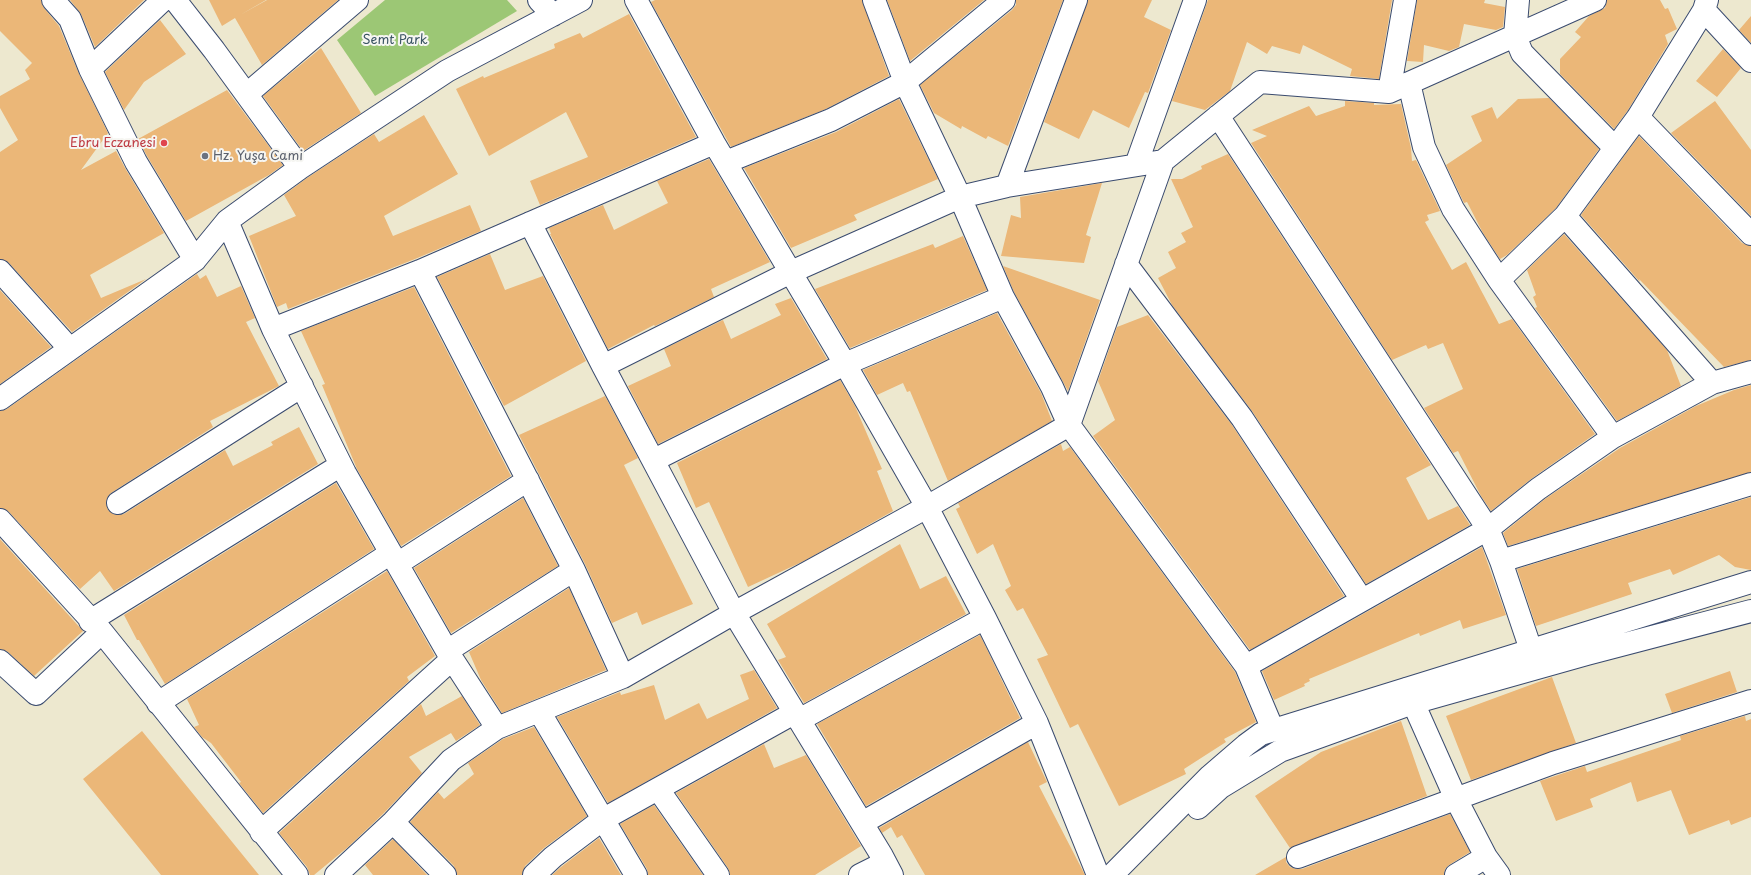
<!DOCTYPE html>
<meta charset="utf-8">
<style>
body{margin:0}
canvas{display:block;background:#ede8cf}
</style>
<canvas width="1751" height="875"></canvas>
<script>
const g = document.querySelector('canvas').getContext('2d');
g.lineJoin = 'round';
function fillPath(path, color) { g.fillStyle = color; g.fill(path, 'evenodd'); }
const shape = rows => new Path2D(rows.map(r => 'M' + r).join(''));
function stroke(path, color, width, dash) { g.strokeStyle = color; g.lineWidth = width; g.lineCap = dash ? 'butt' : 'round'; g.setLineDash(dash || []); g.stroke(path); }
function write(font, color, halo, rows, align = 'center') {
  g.font = font + ' "Playpen Sans",sans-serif'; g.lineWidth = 4; g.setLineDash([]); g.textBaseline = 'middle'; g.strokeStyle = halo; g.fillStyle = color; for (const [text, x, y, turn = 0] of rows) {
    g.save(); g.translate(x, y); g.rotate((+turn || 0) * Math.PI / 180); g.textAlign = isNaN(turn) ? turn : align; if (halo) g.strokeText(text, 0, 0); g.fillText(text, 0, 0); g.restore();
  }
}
const green = shape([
 [385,0,507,0,517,11,375,96,337,40]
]);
const building = shape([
 [0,0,41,0,44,8,59,26,79,74,108,133,81,170,116,151,125,168,164,233,90,275,101,298,146,279,72,332,9,263,0,259,0,152,18,140,0,108,0,96,30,79,25,70,32,63,0,31],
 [70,0,144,0,95,47,81,14],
 [209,0,266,0,240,15,267,0,338,0,262,65,235,18,222,26],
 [655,0,862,0,889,76,826,109,731,147,651,2],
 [887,0,984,0,910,61],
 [1016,0,1063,0,1008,146,988,136,986,139,962,126,961,129,934,113,920,85,1012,10,1016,5],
 [1088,0,1152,0,1144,17,1171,30,1148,93,1145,92,1129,128,1093,110,1079,139,1044,122],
 [1208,0,1392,0,1379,79,1350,76,1352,69,1303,45,1300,54,1272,46,1267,54,1247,42,1230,91,1205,110,1172,101],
 [1417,0,1485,0,1484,3,1505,7,1503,27,1496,30,1464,24,1459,47,1449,51,1424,45,1423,62,1407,61],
 [1607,0,1660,0,1665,9,1668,8,1677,29,1665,35,1668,44,1628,110,1614,129,1560,74,1560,59,1581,37,1575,32,1589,16,1605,8],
 [629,14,696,137,540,205,530,181,588,157,566,112,489,156,456,89,483,76,484,78,555,48,554,44,580,33,583,38],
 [1751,16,1751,43,1739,30],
 [160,20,186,54,144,82,124,110,105,72],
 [321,48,361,113,303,151,263,96],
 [1723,49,1741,68,1717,97,1696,81],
 [227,90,283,165,269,175,186,221,147,156,138,139],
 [1549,98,1599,149,1556,208,1507,255,1500,259,1483,233,1467,202,1464,203,1446,165,1482,141,1471,116,1492,107,1497,119,1518,99],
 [899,99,938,179,854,215,857,220,791,248,744,168,836,132],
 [1345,101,1374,103,1374,105,1401,104,1411,148,1412,161,1416,160,1440,211,1427,215,1429,220,1425,222,1452,270,1466,262,1499,324,1512,319,1595,434,1531,479,1491,511,1481,496,1458,451,1453,453,1424,408,1463,389,1443,343,1428,349,1426,345,1392,360,1251,143,1267,136,1252,130,1309,106,1316,116,1345,106],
 [1715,101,1751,150,1751,216,1671,133],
 [424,115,458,174,384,216,393,236,470,205,481,231,415,259,288,309,286,303,277,307,249,236,296,216,284,195,307,178,374,134,379,142],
 [1639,136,1742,243,1751,246,1751,360,1724,367,1639,279,1640,282,1581,215],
 [1228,154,1431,465,1406,478,1428,520,1458,506,1470,525,1366,584,1252,411,1172,305,1158,278,1176,268,1168,252,1186,242,1181,233,1193,227,1171,179,1182,179,1202,169,1201,166],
 [709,159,770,262,711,289,714,297,655,326,654,325,608,349,550,234,551,234,549,228,603,205,614,230,668,203,657,181],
 [1102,183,1086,235,1091,237,1084,263,1001,256,1011,215,1021,218,1020,197],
 [1564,234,1667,350,1681,386,1617,421,1535,308,1537,307,1533,297,1536,295,1527,270],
 [963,236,987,290,850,348,815,289,933,244,935,248],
 [490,254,505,290,543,276,586,361,504,406,437,277],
 [1003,266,1100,300,1068,391,1014,292],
 [197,274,200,279,206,275,217,297,241,286,255,318,246,322,279,386,210,421,213,427,111,493,107,498,106,503,108,510,113,514,119,515,124,514,225,450,233,466,273,445,271,442,299,427,318,464,114,591,100,571,80,589,9,512,0,508,0,411,7,409],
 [414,287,511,476,401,546,357,469,322,385,325,384,301,331],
 [0,290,51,347,0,384],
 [791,298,827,359,658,444,628,386,671,366,664,349,723,320,731,339,781,315,775,304],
 [997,313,1041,393,1052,421,948,481,910,391,907,392,903,383,877,395,863,370],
 [1148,315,1232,425,1344,596,1250,650,1093,436,1115,420,1098,381,1117,327],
 [840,380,855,406,882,469,877,471,893,511,804,561,748,587,709,502,696,508,677,463],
 [1751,385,1751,472,1508,546,1503,533,1545,499,1620,448,1696,406,1734,390],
 [605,396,638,458,624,465,693,604,642,625,637,612,612,623,585,564,519,435],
 [1061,444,1063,451,1070,447,1235,672,1256,722,1224,739,1226,742,1184,769,1186,774,1119,806,1078,724,1070,728,1037,659,1048,655,1023,608,1017,611,1005,590,1011,586,993,544,977,554,956,509,960,507,958,503],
 [336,483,374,549,165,684,139,640,137,640,124,615],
 [1751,497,1751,570,1735,567,1719,555,1673,575,1670,569,1628,583,1632,594,1536,626,1517,569],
 [523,498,558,566,451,633,414,568],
 [0,539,83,631,34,676,8,652,0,649],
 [900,544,920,589,946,576,966,614,804,703,778,660,786,657,767,624],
 [1482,547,1506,615,1463,629,1460,620,1420,636,1419,633,1309,679,1310,681,1304,684,1305,686,1274,700,1262,671],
 [387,571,435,656,407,677,409,681,263,813,239,783,241,782,211,743,202,737,194,727,199,725,187,699],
 [569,588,606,670,502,713,481,680,469,652],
 [980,635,1020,718,866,806,817,724],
 [754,670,777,708,608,803,557,717,620,692,621,695,654,685,665,720,699,703,707,719,749,699,740,675],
 [1730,671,1737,692,1672,713,1665,694],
 [1552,677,1576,743,1471,780,1446,716],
 [462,696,480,725,456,741,451,733,409,757,422,773,384,813,348,847,314,875,310,875,307,867,279,833,421,704,426,716],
 [1745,716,1746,721,1751,719,1751,817,1731,825,1729,820,1689,835,1671,790,1637,802,1631,782,1590,799,1593,807,1556,821,1540,781,1585,766,1587,772,1681,740,1680,736],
 [1401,721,1427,796,1290,848,1255,796,1321,752],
 [534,727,587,816,544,848,525,866,522,875,457,875,454,866,410,822,438,792,444,799,474,774,468,763,503,739],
 [142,731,259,875,161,875,83,779],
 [1028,742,1047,782,1039,786,1085,875,925,875,902,835,897,838,891,827,882,833,879,828],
 [764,744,774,768,806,755,861,846,815,875,730,875,728,868,676,793],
 [654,805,703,875,648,875,647,869,620,824],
 [1450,814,1470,852,1449,865,1445,869,1444,875,1255,875,1286,857,1286,862,1290,867,1296,869,1302,869],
 [599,838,621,875,552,875,561,867],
 [393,839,427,875,373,875,365,865]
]);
const minor = shape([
 [53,0,70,19,90,69,136,162,195,260],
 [175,0,214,50,300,168],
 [539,0,553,15],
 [636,0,714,143,845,364,927,507,985,618,1037,723,1098,875],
 [874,0,905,82,960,197,1003,297,1052,387,1069,425,1246,666,1273,730],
 [1518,0,1515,36,1522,53,1615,148],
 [1704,10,1751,61],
 [90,69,163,0],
 [1409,83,1424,147,1453,209,1499,280,1613,437],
 [1389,92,1405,0],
 [247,94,357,0],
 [1218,116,1488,529,1501,561,1531,650],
 [1638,117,1751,234],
 [726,162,831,120,905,82,1004,0],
 [1136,165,1195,0],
 [1007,186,1076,0],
 [1565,216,1712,383],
 [227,221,273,329,345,473,447,651,497,728],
 [530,223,603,366,734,613,882,856,892,875],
 [1126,264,1242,418,1362,600],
 [0,271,70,349],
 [420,271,574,570,623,677],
 [1499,280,1565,216,1638,117,1704,10,1707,0],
 [273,329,420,271,714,143],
 [603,366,791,272,960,197,1007,186,1163,161,1260,82,1389,92,1595,0],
 [0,399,195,260,227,221,300,168,447,71,581,0],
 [654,460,845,364,1003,297],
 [118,503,302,386],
 [0,520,102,632,297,875],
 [1501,561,1751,484],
 [397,564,528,480],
 [90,621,341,465],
 [447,651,574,570],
 [0,661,36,694,102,632],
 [1246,666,1488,529,1538,489,1613,437,1712,383,1751,372],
 [1407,689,1456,799,1486,857,1499,875],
 [158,703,391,553],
 [539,711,636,875],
 [799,720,985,618],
 [658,789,718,875],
 [393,822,445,875],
 [862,823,1037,723],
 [261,832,452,659],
 [1298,857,1553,763,1751,701],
 [336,875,393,822,451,760,497,728,623,677,734,613,927,507,1069,425,1163,161],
 [534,875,553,857,602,820,794,713],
 [860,875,884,863],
 [1456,875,1486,857]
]);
const major = shape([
 [1198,808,1221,787,1280,751,1413,703,1587,654,1751,611],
 [1112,875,1210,776,1246,745,1261,734,1751,582]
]);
const markers = [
 [164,143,4,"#e0444e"],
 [205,156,4,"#6b7280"]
];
const parkNames = [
 ["Semt Park",395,40]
];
const healthNames = [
 ["Ebru Eczanesi",156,143]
];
const worshipNames = [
 ["Hz. Yuşa Cami",213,156]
];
fillPath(green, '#9cc775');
fillPath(building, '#ebb778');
stroke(minor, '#3a4b6f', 24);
stroke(major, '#3a4b6f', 24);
stroke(minor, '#fff', 22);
stroke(major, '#fff', 22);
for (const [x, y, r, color] of markers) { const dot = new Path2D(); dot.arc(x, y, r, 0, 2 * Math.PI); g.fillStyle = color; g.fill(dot); stroke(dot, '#f6f6f2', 1.5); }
write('13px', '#3b5564', '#f6f6f2', parkNames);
write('13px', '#be3a42', '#f6f6f2', healthNames, 'right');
write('13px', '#5b616d', '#f6f6f2', worshipNames, 'left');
</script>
